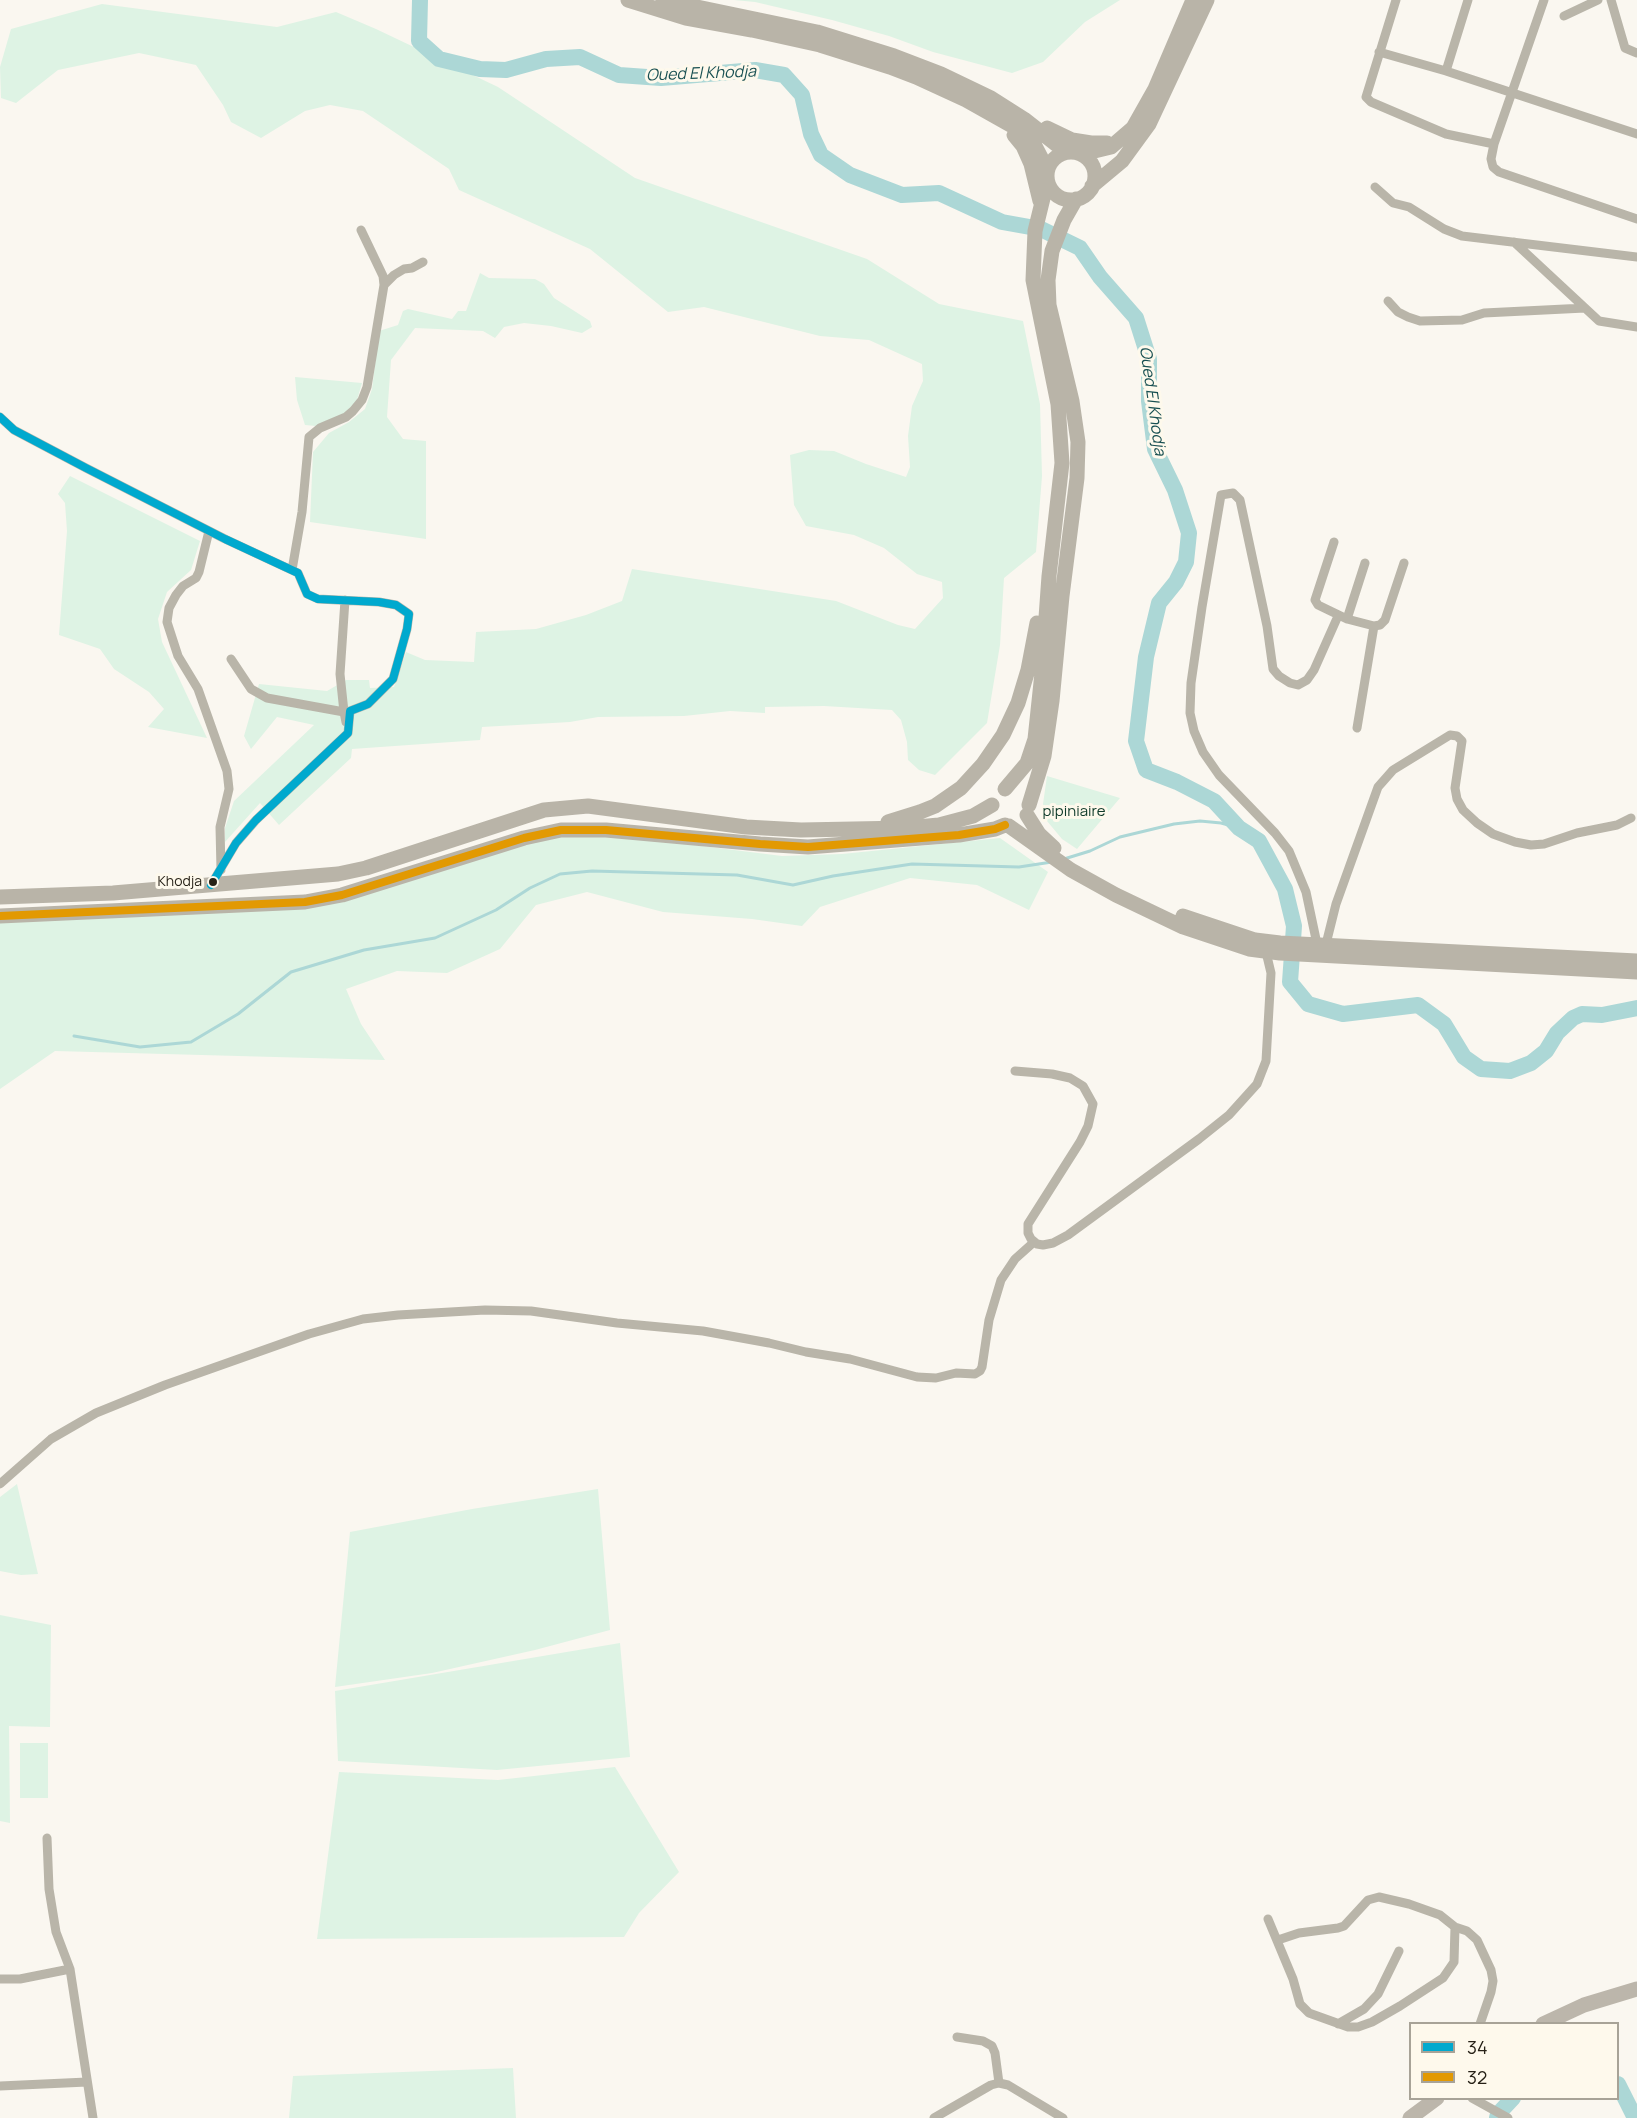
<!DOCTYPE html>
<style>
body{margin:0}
#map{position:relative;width:1637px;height:2118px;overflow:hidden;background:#faf7f0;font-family:Manrope,sans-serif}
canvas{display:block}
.legend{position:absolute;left:1409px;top:2022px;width:210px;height:78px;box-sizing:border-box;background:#fef9ec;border:2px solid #a8a397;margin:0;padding:8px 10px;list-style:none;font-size:18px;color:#272217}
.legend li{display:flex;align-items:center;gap:12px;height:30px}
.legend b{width:30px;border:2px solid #a8a397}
</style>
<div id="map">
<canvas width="1637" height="2118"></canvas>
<ul class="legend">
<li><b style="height:8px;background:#00a9ce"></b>34</li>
<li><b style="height:8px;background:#e29902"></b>32</li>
</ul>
</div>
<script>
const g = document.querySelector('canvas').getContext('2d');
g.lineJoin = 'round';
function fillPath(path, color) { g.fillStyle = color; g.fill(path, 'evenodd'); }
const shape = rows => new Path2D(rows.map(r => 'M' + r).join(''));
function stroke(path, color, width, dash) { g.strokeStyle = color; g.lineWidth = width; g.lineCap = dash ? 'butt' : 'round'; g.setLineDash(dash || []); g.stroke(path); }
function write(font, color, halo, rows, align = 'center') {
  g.font = font + ' Manrope,sans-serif'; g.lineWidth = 6; g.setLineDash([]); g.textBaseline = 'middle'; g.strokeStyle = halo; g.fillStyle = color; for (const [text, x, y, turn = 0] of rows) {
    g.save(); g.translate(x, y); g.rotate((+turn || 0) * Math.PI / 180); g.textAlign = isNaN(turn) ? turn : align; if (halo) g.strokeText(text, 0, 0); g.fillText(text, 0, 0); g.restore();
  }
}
const green = shape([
 [734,0,1120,0,1085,22,1043,62,1012,73,933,52,889,36,832,20,755,2],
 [102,4,277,27,336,12,376,29,498,87,635,178,867,259,939,304,1023,321,1040,404,1042,476,1036,552,1004,578,1000,645,987,723,935,775,919,770,908,760,907,742,901,720,892,710,824,706,765,707,765,713,730,711,684,716,598,717,570,722,482,727,480,740,352,749,351,758,279,825,260,803,225,842,225,828,234,801,314,725,277,717,251,749,244,736,259,684,327,691,346,680,369,680,370,688,394,687,406,652,425,660,474,662,476,632,536,629,586,615,622,601,632,569,836,601,898,625,915,629,943,598,942,582,917,574,884,548,854,535,806,526,794,505,790,455,809,450,834,451,866,464,906,477,910,467,908,436,912,406,923,381,922,364,869,340,820,336,704,307,668,312,590,249,459,190,449,169,363,111,330,105,305,111,261,138,231,122,223,105,196,65,139,53,58,70,16,103,1,98,0,67,11,29],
 [480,273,489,278,535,279,544,284,554,298,590,321,592,327,582,333,551,326,524,323,504,327,495,338,483,331,415,328,391,360,387,417,403,439,426,441,426,539,310,522,313,452,329,433,349,422,365,409,372,389,379,331,398,325,403,311,408,309,452,319,458,311,466,311],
 [295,377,362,383,357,400,344,415,316,426,305,425,297,400],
 [70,476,200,541,191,570,167,592,158,619,162,642,207,738,148,727,164,709,149,692,114,669,100,649,59,635,67,531,65,503,58,494],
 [1047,776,1120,798,1077,849,1062,839,1047,821,1043,804],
 [561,834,638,838,782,856,842,854,1000,838,1048,872,1029,910,977,885,910,878,820,907,802,926,752,919,663,912,587,892,536,905,500,949,447,973,397,971,346,989,361,1024,385,1060,55,1051,0,1089,0,916,305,902],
 [17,1484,38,1574,21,1575,0,1571,0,1497],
 [598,1489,610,1630,535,1650,432,1673,335,1687,350,1532,472,1509],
 [0,1615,51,1625,50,1727,9,1726,10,1823,0,1821],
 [620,1643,630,1757,497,1770,338,1761,335,1691],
 [20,1743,48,1743,48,1798,20,1798],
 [615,1767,679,1872,639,1913,624,1937,317,1939,339,1772,498,1780],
 [513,2068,516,2118,289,2118,293,2076]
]);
const stream = shape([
 [1064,859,1090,851,1120,837,1174,824,1200,821,1221,823,1239,828],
 [74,1036,140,1047,191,1042,238,1014,291,972,364,950,435,938,496,910,530,888,560,874,592,871,737,875,793,885,833,876,912,864,1019,867,1052,862]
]);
const river = shape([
 [420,0,419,41,439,59,480,69,506,70,546,59,580,57,619,75,661,78,755,70,784,75,802,95,811,134,821,155,850,175,902,195,939,193,1002,222,1041,229,1080,248,1100,277,1136,318,1149,359,1149,401,1155,449,1175,490,1189,533,1186,562,1176,582,1159,603,1146,657,1136,741,1146,770,1177,782,1214,801,1239,828,1259,841,1285,889,1294,926,1290,982,1308,1004,1343,1014,1418,1005,1444,1024,1464,1057,1481,1069,1510,1071,1531,1063,1546,1051,1557,1033,1573,1018,1582,1014,1602,1015,1637,1008],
 [1618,2084,1635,2118],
 [1497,2118,1498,2114,1513,2098]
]);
const minor = shape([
 [1396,0,1366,97,1371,102,1446,134,1494,144],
 [1544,0,1494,144,1491,159,1493,167,1499,172,1637,219],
 [1611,0,1625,48,1637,53],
 [1564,16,1598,0],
 [1379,52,1446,71,1637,134],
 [1446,71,1468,0],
 [1375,187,1393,203,1409,207,1444,229,1462,236,1637,257],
 [1514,242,1599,321,1637,327],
 [384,285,394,275,404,269,412,268,423,262],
 [1388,301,1398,312,1408,317,1420,321,1462,320,1484,313,1585,308],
 [0,417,14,430,86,468,225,539,298,573,307,594,318,599,379,602,396,605,409,614,407,629,393,679,368,704,350,711,348,733,256,820,236,843,211,885],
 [209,531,199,572,196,578,183,586,176,595,169,608,167,622,178,656,198,689,227,771,229,789,220,827,221,870],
 [1334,542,1315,600,1318,605,1347,619,1374,626,1380,625,1385,620,1404,563],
 [292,570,302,512,309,437,320,428,346,417,353,411,362,400,367,387,384,285,383,276,361,230],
 [1347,619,1365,563],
 [231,659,251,689,267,698,344,712,346,722],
 [344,712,340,674,345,600],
 [1357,728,1374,626],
 [1317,944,1306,892,1289,851,1275,833,1219,775,1203,752,1194,731,1190,713,1191,683,1202,607,1221,495,1233,493,1240,500,1267,626,1273,669,1279,676,1290,683,1298,685,1307,680,1314,670,1338,616],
 [1326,944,1336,904,1378,787,1393,770,1450,735,1457,736,1462,741,1455,788,1457,799,1463,810,1477,823,1493,834,1515,842,1531,845,1544,844,1577,833,1617,825,1631,818],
 [1015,1071,1052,1074,1070,1078,1083,1086,1093,1104,1088,1126,1080,1142,1028,1224,1028,1233,1031,1239,1037,1244,1043,1245,1053,1243,1068,1235,1199,1139,1229,1115,1257,1084,1266,1061,1271,973,1266,952],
 [0,1484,51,1439,96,1413,165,1385,309,1334,363,1319,398,1315,485,1310,531,1311,617,1323,703,1331,769,1343,806,1352,850,1359,917,1377,936,1378,956,1373,975,1374,980,1371,982,1367,989,1320,1001,1280,1015,1259,1034,1242],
 [47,1838,49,1889,56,1932,70,1969,93,2118],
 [1268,1919,1293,1979,1300,2004,1309,2013,1348,2027,1358,2027,1372,2022,1400,2006,1443,1978,1454,1962,1455,1927,1467,1931,1477,1940,1491,1970,1493,1981,1491,1992,1480,2024],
 [1278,1940,1299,1933,1338,1928,1344,1926,1368,1900,1379,1897,1409,1904,1440,1915,1455,1927],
 [0,1979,20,1979,70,1969],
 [1338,2024,1364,2009,1378,1994,1399,1951],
 [957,2037,983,2041,992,2046,995,2053,999,2083],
 [0,2086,87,2082],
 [1472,2098,1508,2118],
 [934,2118,991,2085,999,2083,1008,2085,1063,2118]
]);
const primary = shape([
 [1543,2024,1584,2005,1637,1989],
 [1410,2118,1437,2098]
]);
const trunk = shape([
 [628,0,686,18,752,30,820,45,890,67,916,77,966,100,1014,127,1035,146,1047,169],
 [663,0,817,32,894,56,941,74,991,98,1024,119,1066,152],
 [1047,128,1072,140,1091,143,1107,143],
 [1014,135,1023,146,1031,164,1040,201],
 '1047 176a24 24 0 1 1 48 0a24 24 0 1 1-48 0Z',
 [1082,154,1111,147,1133,128,1155,89,1193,0],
 [1092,186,1122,161,1149,124,1207,0],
 [1005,789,1027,763,1035,739,1042,673,1049,576,1062,463,1058,404,1033,280,1035,231,1047,182],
 [1029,805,1044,756,1052,701,1062,596,1077,478,1078,442,1072,401,1049,305,1048,280,1052,251,1064,220,1076,199],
 [1027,815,1039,834,1054,848],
 [888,822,920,812,935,806,961,788,983,764,1003,735,1018,703,1028,670,1037,623],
 [1009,826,1071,870,1116,895,1183,927,1249,949,1280,953,1637,972],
 [0,897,113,893,338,874,366,868,544,810,588,806,746,827,801,830,906,828,939,825,973,816,992,805],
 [0,916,305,902,342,895,524,838,561,830,606,830,760,844,808,847,959,835,995,829,1005,825],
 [1183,916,1255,940,1280,943,1637,961]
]);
const bus1 = shape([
 [0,417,14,430,86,468,225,539,298,573,307,594,318,599,379,602,396,605,409,614,407,629,393,679,368,704,350,711,348,733,256,820,236,843,211,885]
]);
const bus2 = shape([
 [0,916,305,902,342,895,524,838,561,830,606,830,760,844,808,847,959,835,995,829,1005,825]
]);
const markers = [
 [213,882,5,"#272217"]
];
const busNames = [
 ["Khodja",202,882]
];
const parkNames = [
 ["pipiniaire",1074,812]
];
const waterNames = [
 ["Oued El Khodja",701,74,-2],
 ["Oued El Khodja",1152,401,82]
];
fillPath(green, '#def3e4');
stroke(stream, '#acd7d6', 3);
stroke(river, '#acd7d6', 16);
stroke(minor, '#b9b5a9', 9);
stroke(primary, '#bcb6ab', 15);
stroke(trunk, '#b9b4a8', 15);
stroke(bus1, '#00a9ce', 8);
stroke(bus2, '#e29902', 8);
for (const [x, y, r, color] of markers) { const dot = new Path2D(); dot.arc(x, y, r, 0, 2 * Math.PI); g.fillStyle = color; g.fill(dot); stroke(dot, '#fef9ec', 2); }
write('14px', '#272217', '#fef9ec', busNames, 'right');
write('15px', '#0f3b2a', '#fef9ec', parkNames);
write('italic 16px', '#195052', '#fef9ec', waterNames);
</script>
